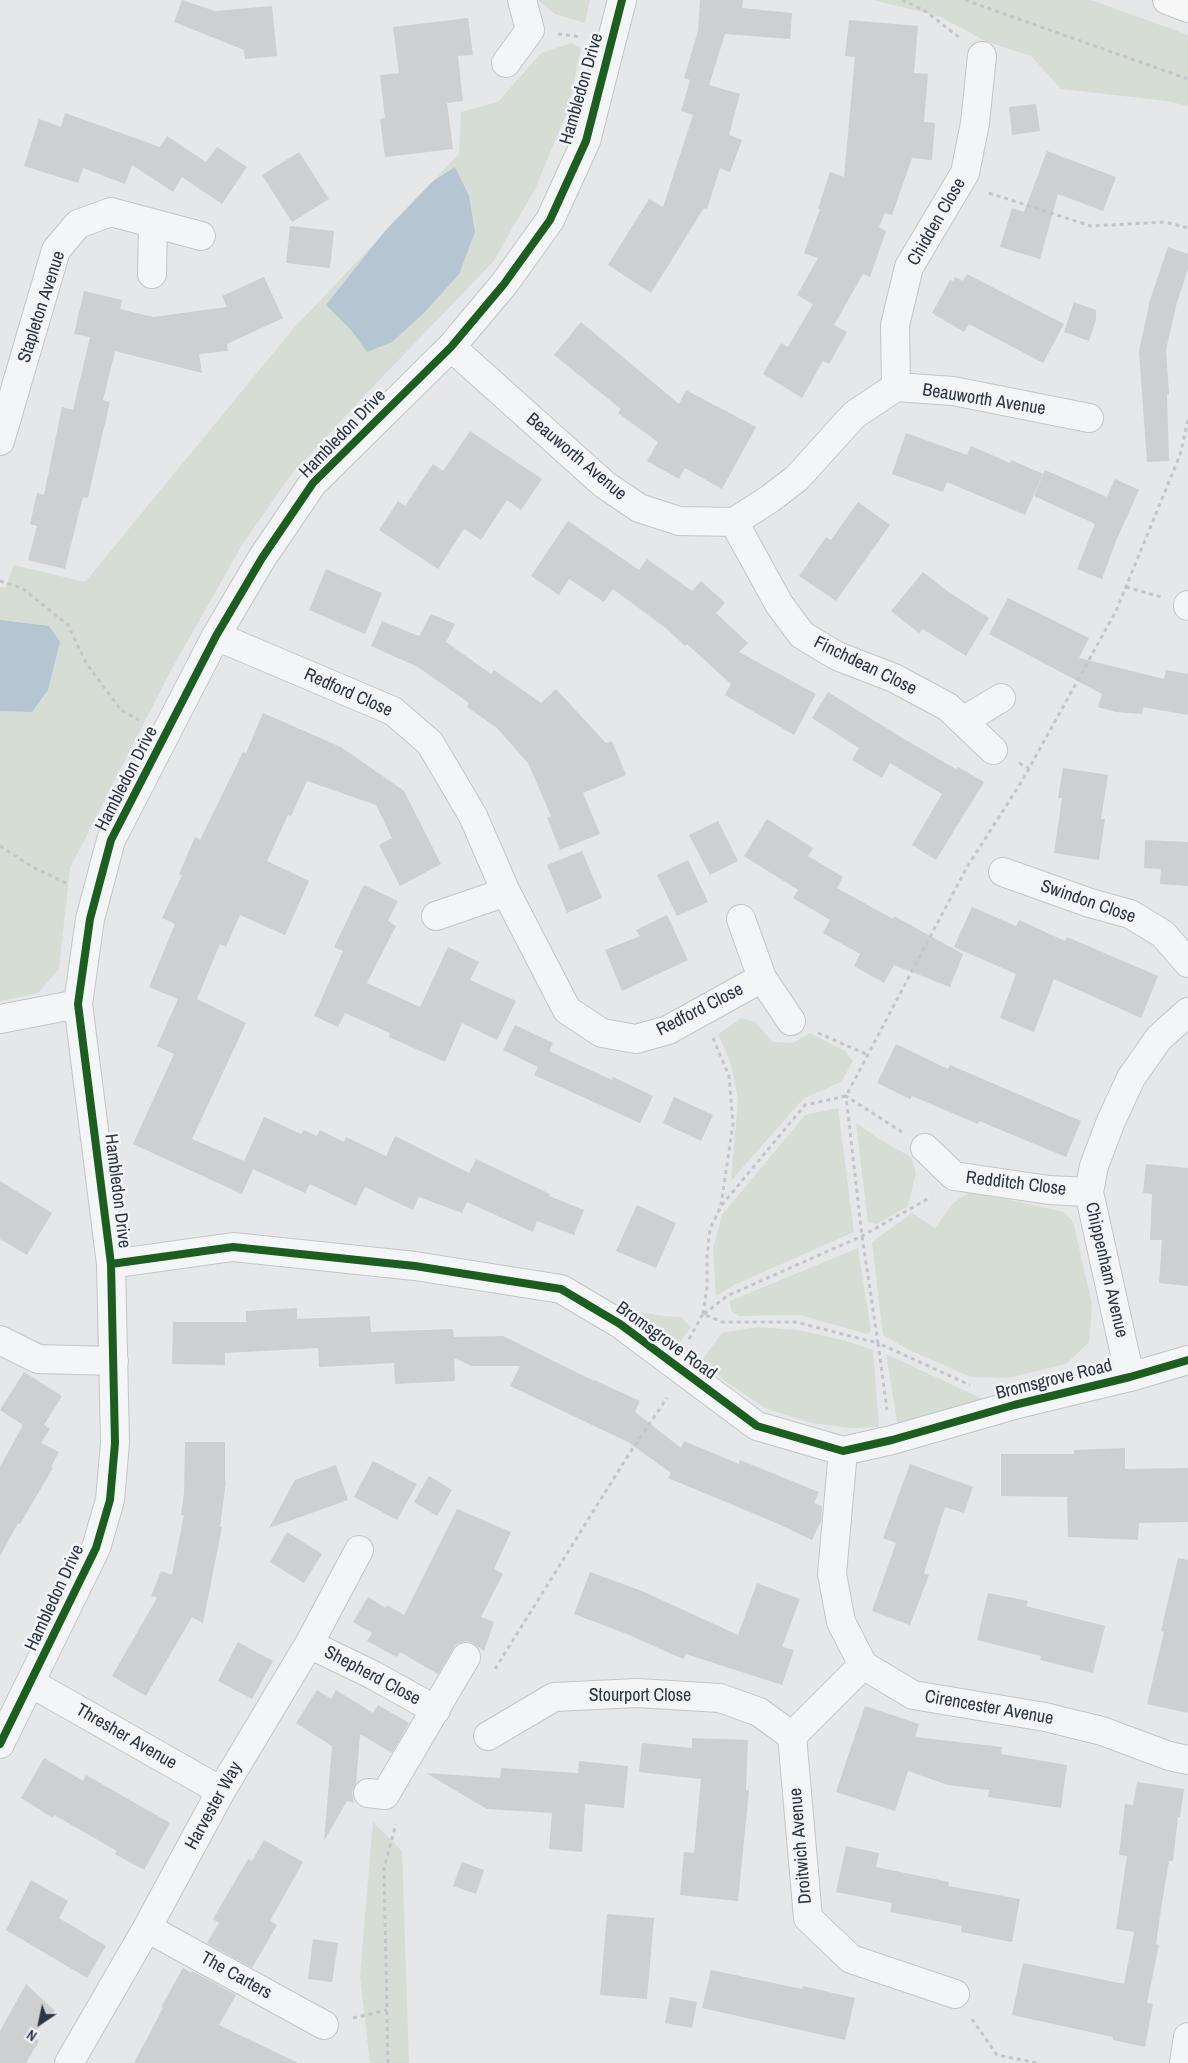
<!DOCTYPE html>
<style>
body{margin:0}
#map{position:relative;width:1188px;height:2063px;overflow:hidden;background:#e5e7e9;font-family:"Archivo Narrow",sans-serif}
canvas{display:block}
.north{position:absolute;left:15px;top:1998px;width:50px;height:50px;-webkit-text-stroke:4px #f3f5f8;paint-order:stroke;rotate:214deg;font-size:14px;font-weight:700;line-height:20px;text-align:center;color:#2c3542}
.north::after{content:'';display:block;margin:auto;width:18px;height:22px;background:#2c3542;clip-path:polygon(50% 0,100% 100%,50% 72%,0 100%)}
</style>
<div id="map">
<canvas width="1188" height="2063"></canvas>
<div class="north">N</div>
</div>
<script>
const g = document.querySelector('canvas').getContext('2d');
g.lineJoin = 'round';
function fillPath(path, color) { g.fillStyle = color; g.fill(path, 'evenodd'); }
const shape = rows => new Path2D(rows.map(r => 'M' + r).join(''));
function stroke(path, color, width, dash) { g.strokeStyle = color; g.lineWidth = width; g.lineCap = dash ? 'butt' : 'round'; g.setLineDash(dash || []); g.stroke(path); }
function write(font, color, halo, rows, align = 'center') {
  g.font = font + ' "Archivo Narrow",sans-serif'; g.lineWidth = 5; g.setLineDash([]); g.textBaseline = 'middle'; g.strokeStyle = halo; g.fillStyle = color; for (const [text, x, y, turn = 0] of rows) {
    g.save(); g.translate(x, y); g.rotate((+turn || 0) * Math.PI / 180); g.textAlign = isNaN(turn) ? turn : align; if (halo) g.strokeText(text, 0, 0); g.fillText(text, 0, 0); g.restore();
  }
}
const green = shape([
 [538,0,590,0,585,23,555,14],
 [874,0,1090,0,1105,5,1188,35,1188,106,1167,101,1061,89,1031,56,985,41,941,17],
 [572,43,581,48,568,110,535,189,493,262,362,398,290,476,242,545,169,674,70,868,59,969,38,993,0,1001,0,587,5,588,14,565,85,582,293,329,459,154,461,112,498,102,541,53],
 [742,1018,755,1022,773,1042,793,1043,810,1033,845,1051,853,1061,841,1082,803,1099,731,1181,738,1099,731,1064,718,1034],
 [838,1108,854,1232,734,1285,716,1296,713,1249,722,1215,805,1115],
 [856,1123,879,1139,911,1157,916,1173,908,1206,877,1224,868,1222],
 [971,1191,1063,1212,1073,1221,1092,1305,1089,1342,1066,1364,1008,1378,971,1377,909,1350,883,1335,872,1242,912,1213,935,1228,953,1203],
 [858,1248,871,1331,867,1334,800,1315,739,1316,731,1311,730,1301],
 [642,1312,662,1316,681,1317,691,1327,678,1345,638,1316],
 [758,1327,797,1330,843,1340,873,1350,879,1427,852,1428,811,1423,765,1408,725,1381,702,1360,722,1333],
 [886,1354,987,1401,898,1427],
 [373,1822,402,1851,409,2063,370,2063,360,1976]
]);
const water = shape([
 [455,167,469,196,475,232,459,274,425,312,392,342,367,352,352,331,326,305,385,231,432,182],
 [0,620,49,626,60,642,48,690,32,712,0,711]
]);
const building = shape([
 [182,0,215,11,272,6,277,56,245,59,244,50,174,22],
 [700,0,743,0,742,8,792,13,790,39,725,34,709,85,740,94,729,135,742,140,730,172,720,168,707,209,704,208,651,293,608,265,649,199,663,207,693,115,681,111,690,80,684,78,698,31],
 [468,18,473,55,458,56,463,101,447,103,453,149,385,157,380,119,385,118,380,75,399,73,393,27],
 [849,20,918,26,914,73,928,74,924,122,935,123,932,160,912,158,892,215,885,213,879,227,886,231,870,277,863,274,834,325,847,332,829,364,823,361,802,398,763,374,781,343,788,347,813,304,797,295,818,258,804,253,820,209,818,209,830,172,844,177,855,57,845,56],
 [1036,104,1040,131,1012,135,1009,107],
 [65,113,160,147,167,136,206,162,217,147,247,167,222,204,182,177,173,192,132,165,125,184,83,168,78,183,24,166,39,119,61,127],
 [1047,151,1116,177,1103,211,1058,194,1040,259,1000,247,1012,208,1024,212],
 [299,152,329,199,292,222,262,175],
 [290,226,334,231,330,268,286,263],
 [1168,247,1188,254,1188,269,1177,302,1166,350,1169,394,1167,395,1169,461,1147,462,1139,351,1150,300],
 [967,274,1064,324,1043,363,969,324,964,332,932,313,950,280,953,281,955,277,963,281],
 [264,277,283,318,227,344,228,351,199,354,202,373,115,351,103,400,110,402,99,449,88,498,83,497,65,569,28,560,37,526,30,524,37,493,44,495,62,407,73,410,90,337,74,334,84,291,122,300,120,309,153,317,227,307,222,296],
 [1074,302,1096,310,1096,320,1089,341,1064,332],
 [581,322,679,404,686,390,756,427,722,489,685,468,679,479,647,461,658,442,618,413,621,409,554,355],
 [470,431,542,479,521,510,507,500,481,540,464,529,438,569,379,530,398,501,405,506,433,464,443,471],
 [906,433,967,455,971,446,1010,463,1011,460,1043,474,1025,515,947,482,943,492,892,474],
 [1045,470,1107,497,1115,479,1139,490,1116,541,1102,579,1077,569,1095,524,1034,496],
 [858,502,890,525,836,601,799,576,826,537,831,540],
 [568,521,639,570,647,559,692,591,701,581,725,603,716,613,748,643,739,652,816,694,794,735,725,695,731,684,687,644,685,646,667,629,613,589,604,602,569,579,559,595,531,576],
 [326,569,382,593,365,634,309,610],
 [923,572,950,593,989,618,966,656,923,629,919,633,891,611],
 [1008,598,1089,638,1079,658,1164,679,1166,670,1188,674,1188,715,1143,707,1142,714,1116,712,1098,707,1102,694,989,634],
 [431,614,455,624,446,642,491,674,494,670,541,703,556,689,606,743,612,741,626,775,583,793,600,834,560,850,547,818,551,816,528,763,497,728,467,707,469,703,418,667,371,646,382,621,419,636],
 [828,692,904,739,956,769,958,767,984,782,936,860,912,845,942,794,890,763,882,778,852,760,859,748,812,718],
 [263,713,341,747,404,791,441,864,400,886,379,845,392,838,376,805,307,781,291,816,288,815,267,861,309,881,285,935,240,915,226,947,220,944,197,999,246,1023,192,1139,244,1161,264,1117,301,1134,304,1130,317,1136,320,1130,344,1142,346,1137,386,1156,395,1136,469,1173,476,1159,550,1194,549,1196,584,1210,574,1235,537,1221,533,1232,467,1202,462,1213,419,1197,413,1210,365,1187,356,1206,310,1184,305,1193,253,1169,242,1194,133,1144,174,1054,157,1046,178,999,149,987,175,924,162,918,182,875,179,874,195,837,200,840,243,752,246,753],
 [1063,768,1108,775,1101,819,1105,819,1099,860,1054,853,1062,798,1058,798],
 [767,819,813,848,808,856,843,877,837,888,893,919,894,916,963,954,950,987,894,965,884,983,854,966,860,954,823,933,830,920,793,898,798,890,744,856],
 [718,821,738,861,710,875,689,835],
 [1145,840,1188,842,1188,886,1160,884,1161,869,1144,868],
 [582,851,602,898,567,913,547,865],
 [688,860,708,902,677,916,657,875],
 [364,885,398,901,388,921,396,926,367,983,420,1007,448,947,479,962,470,980,516,1001,497,1040,462,1023,445,1062,389,1037,390,1033,345,1013,338,1027,314,1016,343,951,334,947],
 [972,907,1016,926,1019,920,1065,941,1067,937,1158,976,1141,1018,1054,979,1034,1032,1000,1018,1016,974,954,947],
 [667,915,688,960,622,991,605,950,640,936,636,930],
 [515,1025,553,1043,549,1051,612,1080,613,1077,653,1096,640,1123,534,1075,538,1067,503,1050],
 [896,1044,948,1069,950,1065,1081,1121,1066,1157,979,1121,978,1124,912,1096,910,1099,877,1083],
 [674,1097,713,1115,701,1141,663,1123],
 [1146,1164,1188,1168,1188,1286,1159,1283,1162,1240,1150,1240,1152,1194,1143,1193],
 [0,1181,52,1213,27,1255,0,1239],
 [637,1205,676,1223,656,1268,616,1251],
 [297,1308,297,1319,370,1316,371,1332,453,1329,454,1337,503,1336,594,1381,594,1380,640,1401,635,1412,681,1448,684,1441,739,1464,740,1460,819,1492,814,1503,822,1506,821,1521,812,1540,774,1522,668,1478,671,1473,628,1442,510,1386,520,1366,472,1366,454,1358,455,1381,395,1384,394,1363,319,1367,318,1348,225,1353,225,1365,172,1364,173,1322,246,1322,246,1311],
 [24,1372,62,1396,44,1425,50,1429,41,1443,59,1452,51,1467,53,1468,20,1524,18,1523,0,1556,0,1467,23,1425,0,1410],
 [185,1442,225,1442,225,1481,226,1481,220,1527,222,1527,203,1623,192,1617,146,1696,112,1676,157,1598,151,1596,161,1571,172,1575,184,1515,181,1515,184,1493],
 [1125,1448,1125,1469,1188,1468,1188,1522,1139,1523,1138,1540,1068,1537,1067,1497,1001,1496,1001,1454,1074,1454,1074,1450],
 [373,1461,417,1484,397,1520,354,1497],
 [910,1464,973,1487,964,1513,945,1507,924,1573,929,1575,910,1625,872,1611,896,1543,883,1538],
 [336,1465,348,1500,269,1528,295,1480],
 [429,1476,452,1490,437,1516,414,1502],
 [457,1509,511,1532,494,1569,503,1574,481,1617,494,1622,484,1651,473,1643,467,1641,456,1644,438,1674,400,1652,397,1657,367,1641,372,1633,353,1622,368,1597,386,1608,387,1605,404,1615],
 [287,1532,322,1554,304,1583,270,1562],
 [1178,1558,1188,1560,1188,1713,1147,1704,1164,1632,1161,1631],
 [590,1572,642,1591,738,1635,757,1583,800,1599,782,1647,794,1650,782,1685,686,1654,683,1659,627,1634,574,1614],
 [988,1593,1028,1601,1026,1606,1105,1626,1093,1673,1040,1660,1041,1656,977,1640],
 [238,1642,273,1661,252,1699,218,1681],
 [317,1690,331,1699,336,1690,373,1713,378,1705,409,1723,392,1753,360,1734,356,1784,352,1792,354,1803,347,1801,324,1841,332,1746,296,1723],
 [865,1706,919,1724,915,1737,1002,1747,1001,1754,1067,1765,1061,1808,988,1797,989,1790,948,1785,908,1771,895,1811,836,1792],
 [692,1738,748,1740,746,1790,749,1790,738,1901,680,1895,684,1852,694,1853,701,1779,639,1772,642,1743,692,1748],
 [44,1758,83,1781,86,1775,170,1823,144,1870,115,1854,117,1851,54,1815,53,1818,21,1798],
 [579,1761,628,1766,624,1808,585,1804,582,1852,549,1849,552,1813,487,1809,426,1773,500,1778,501,1768,578,1773],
 [1137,1782,1184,1789,1180,1817,1178,1817,1173,1861,1169,1861,1161,1909,1156,1944,1159,1945,1147,2003,1153,2004,1145,2047,1113,2040,1113,2037,1012,2015,1023,1963,1124,1984,1134,1932,1116,1929,1127,1856,1119,1855,1125,1804,1133,1805],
 [264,1840,303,1862,270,1921,277,1925,252,1968,207,1943,219,1923,213,1919,248,1859,252,1861],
 [846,1846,879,1853,876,1867,949,1882,948,1886,1020,1899,1012,1942,961,1932,962,1926,890,1912,892,1903,836,1892],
 [462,1862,484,1870,476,1894,453,1886],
 [31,1880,68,1901,59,1918,106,1946,87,1978,6,1930],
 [607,1914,654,1918,647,1999,600,1995],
 [313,1939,338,1943,332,1982,308,1979],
 [183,1968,191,1973,192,1971,236,1995,219,2025,298,2063,134,2063,163,2008,161,2007],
 [711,1970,802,1989,803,1986,855,1998,845,2040,702,2008],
 [26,1984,55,2011,31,2036,39,2041,26,2063,0,2063,0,2031],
 [670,1997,697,2002,692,2028,665,2023]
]);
const path = shape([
 [902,0,924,10,960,38],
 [965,0,1188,79],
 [558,34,582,37],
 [989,193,1091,226,1165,222,1188,228],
 [0,581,22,588,68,625,86,663,121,710,139,720],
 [1126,587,1161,597],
 [1019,763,1029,768],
 [0,846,31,866,68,884],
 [818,1033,868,1055],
 [713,1038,729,1076,733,1124,721,1205],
 [902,1132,846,1096,862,1236,878,1343,970,1385],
 [703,1314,707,1287,707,1256,710,1229,721,1206,805,1105,846,1096,967,867,1022,781,1116,611,1180,455,1188,420],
 [704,1314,727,1296,862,1236,931,1197],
 [689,1339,703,1314,722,1322,795,1322,878,1343,887,1410],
 [495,1669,629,1454,667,1398],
 [353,2018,387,2010],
 [972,2019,997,2055,1037,2063],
 [388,2063,384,1868,396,1824]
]);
const minor = shape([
 [506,63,530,30,522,0],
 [152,274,153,224],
 [451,347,605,485,639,508,679,521,734,522,771,498,797,478,854,415,896,387,953,391,1089,418],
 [896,387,895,325,909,267,965,173,975,123,982,56],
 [0,441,56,250,78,224,111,212,201,236],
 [734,522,779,604,802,635,837,656,894,678,948,707,993,750],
 [1188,605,1188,606],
 [216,636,393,711,430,743,473,816,506,892,567,1010,602,1033,636,1039,668,1030,762,978],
 [963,721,1001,698],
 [1003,872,1090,903,1130,914,1163,934,1188,963],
 [436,916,506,892],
 [741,919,762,978,791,1021],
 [0,1019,78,1004],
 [925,1148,954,1176,1049,1190,1089,1192],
 [111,1264,233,1247,415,1266,561,1289,620,1324,757,1426,843,1451,892,1440,1014,1405,1130,1377,1188,1360],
 [0,1340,38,1359,114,1361],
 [1130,1377,1089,1192,1094,1166,1111,1121,1131,1078,1159,1038,1188,1012],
 [843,1451,832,1574,841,1622,863,1665,913,1695,1045,1717,1102,1731,1169,1756,1188,1760],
 [309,1644,373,1675,436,1710],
 [863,1665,792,1736,808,1918,851,1959,955,1994],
 [31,1683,221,1791],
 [488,1736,554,1697,637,1693,720,1698,759,1712,792,1736],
 [0,1744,96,1548,110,1500,115,1443,111,1264,78,1004,90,919,111,840,216,636,262,558,313,483,451,347,504,284,550,220,586,141,622,0],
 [368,1793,385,1795,466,1657],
 [147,1928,324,2025],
 [69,2063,147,1928,221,1791,309,1644,359,1550],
 [1184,2063,1188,2037]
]);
const secondary = shape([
 [1167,0,1188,8]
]);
const cycleway = shape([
 [111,1264,233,1247,415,1266,561,1289,620,1324,757,1426,843,1451,892,1440,1014,1405,1130,1377,1188,1360],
 [0,1744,96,1548,110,1500,115,1443,111,1264,78,1004,90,919,111,840,216,636,262,558,313,483,451,347,504,284,550,220,586,141,622,0]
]);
const streetNames = [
 ["Hambledon Drive",582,89,-74],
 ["Chidden Close",937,222,-60],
 ["Stapleton Avenue",42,307,-72],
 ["Beauworth Avenue",984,400,9],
 ["Hambledon Drive",343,434,-46],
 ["Beauworth Avenue",576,457,40],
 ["Finchdean Close",865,666,26],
 ["Redford Close",348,693,24],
 ["Hambledon Drive",127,779,-63],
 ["Swindon Close",1088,902,19],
 ["Redford Close",700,1010,-27],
 ["Redditch Close",1016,1184,7],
 ["Hambledon Drive",117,1191,83],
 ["Chippenham Avenue",1106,1270,77],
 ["Bromsgrove Road",666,1341,36],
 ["Bromsgrove Road",1054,1380,-14],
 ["Hambledon Drive",55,1598,-65],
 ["Shepherd Close",372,1676,28],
 ["Stourport Close",640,1696],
 ["Cirencester Avenue",989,1708,10],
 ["Thresher Avenue",126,1737,30],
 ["Harvester Way",214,1806,-61],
 ["Droitwich Avenue",801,1846,-95],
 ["The Carters",236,1976,29]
];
fillPath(green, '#d6ddd5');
fillPath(water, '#b5c5d2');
fillPath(building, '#cdcfd1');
stroke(minor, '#c3c5c7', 30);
stroke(secondary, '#c3c5c7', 30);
stroke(path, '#c3c5c8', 3, [4, 4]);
stroke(minor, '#f4f5f6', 28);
stroke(secondary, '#f7f7f8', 28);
stroke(cycleway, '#1b5e20', 8);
write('18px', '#2c3542', '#f3f5f8', streetNames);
</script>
